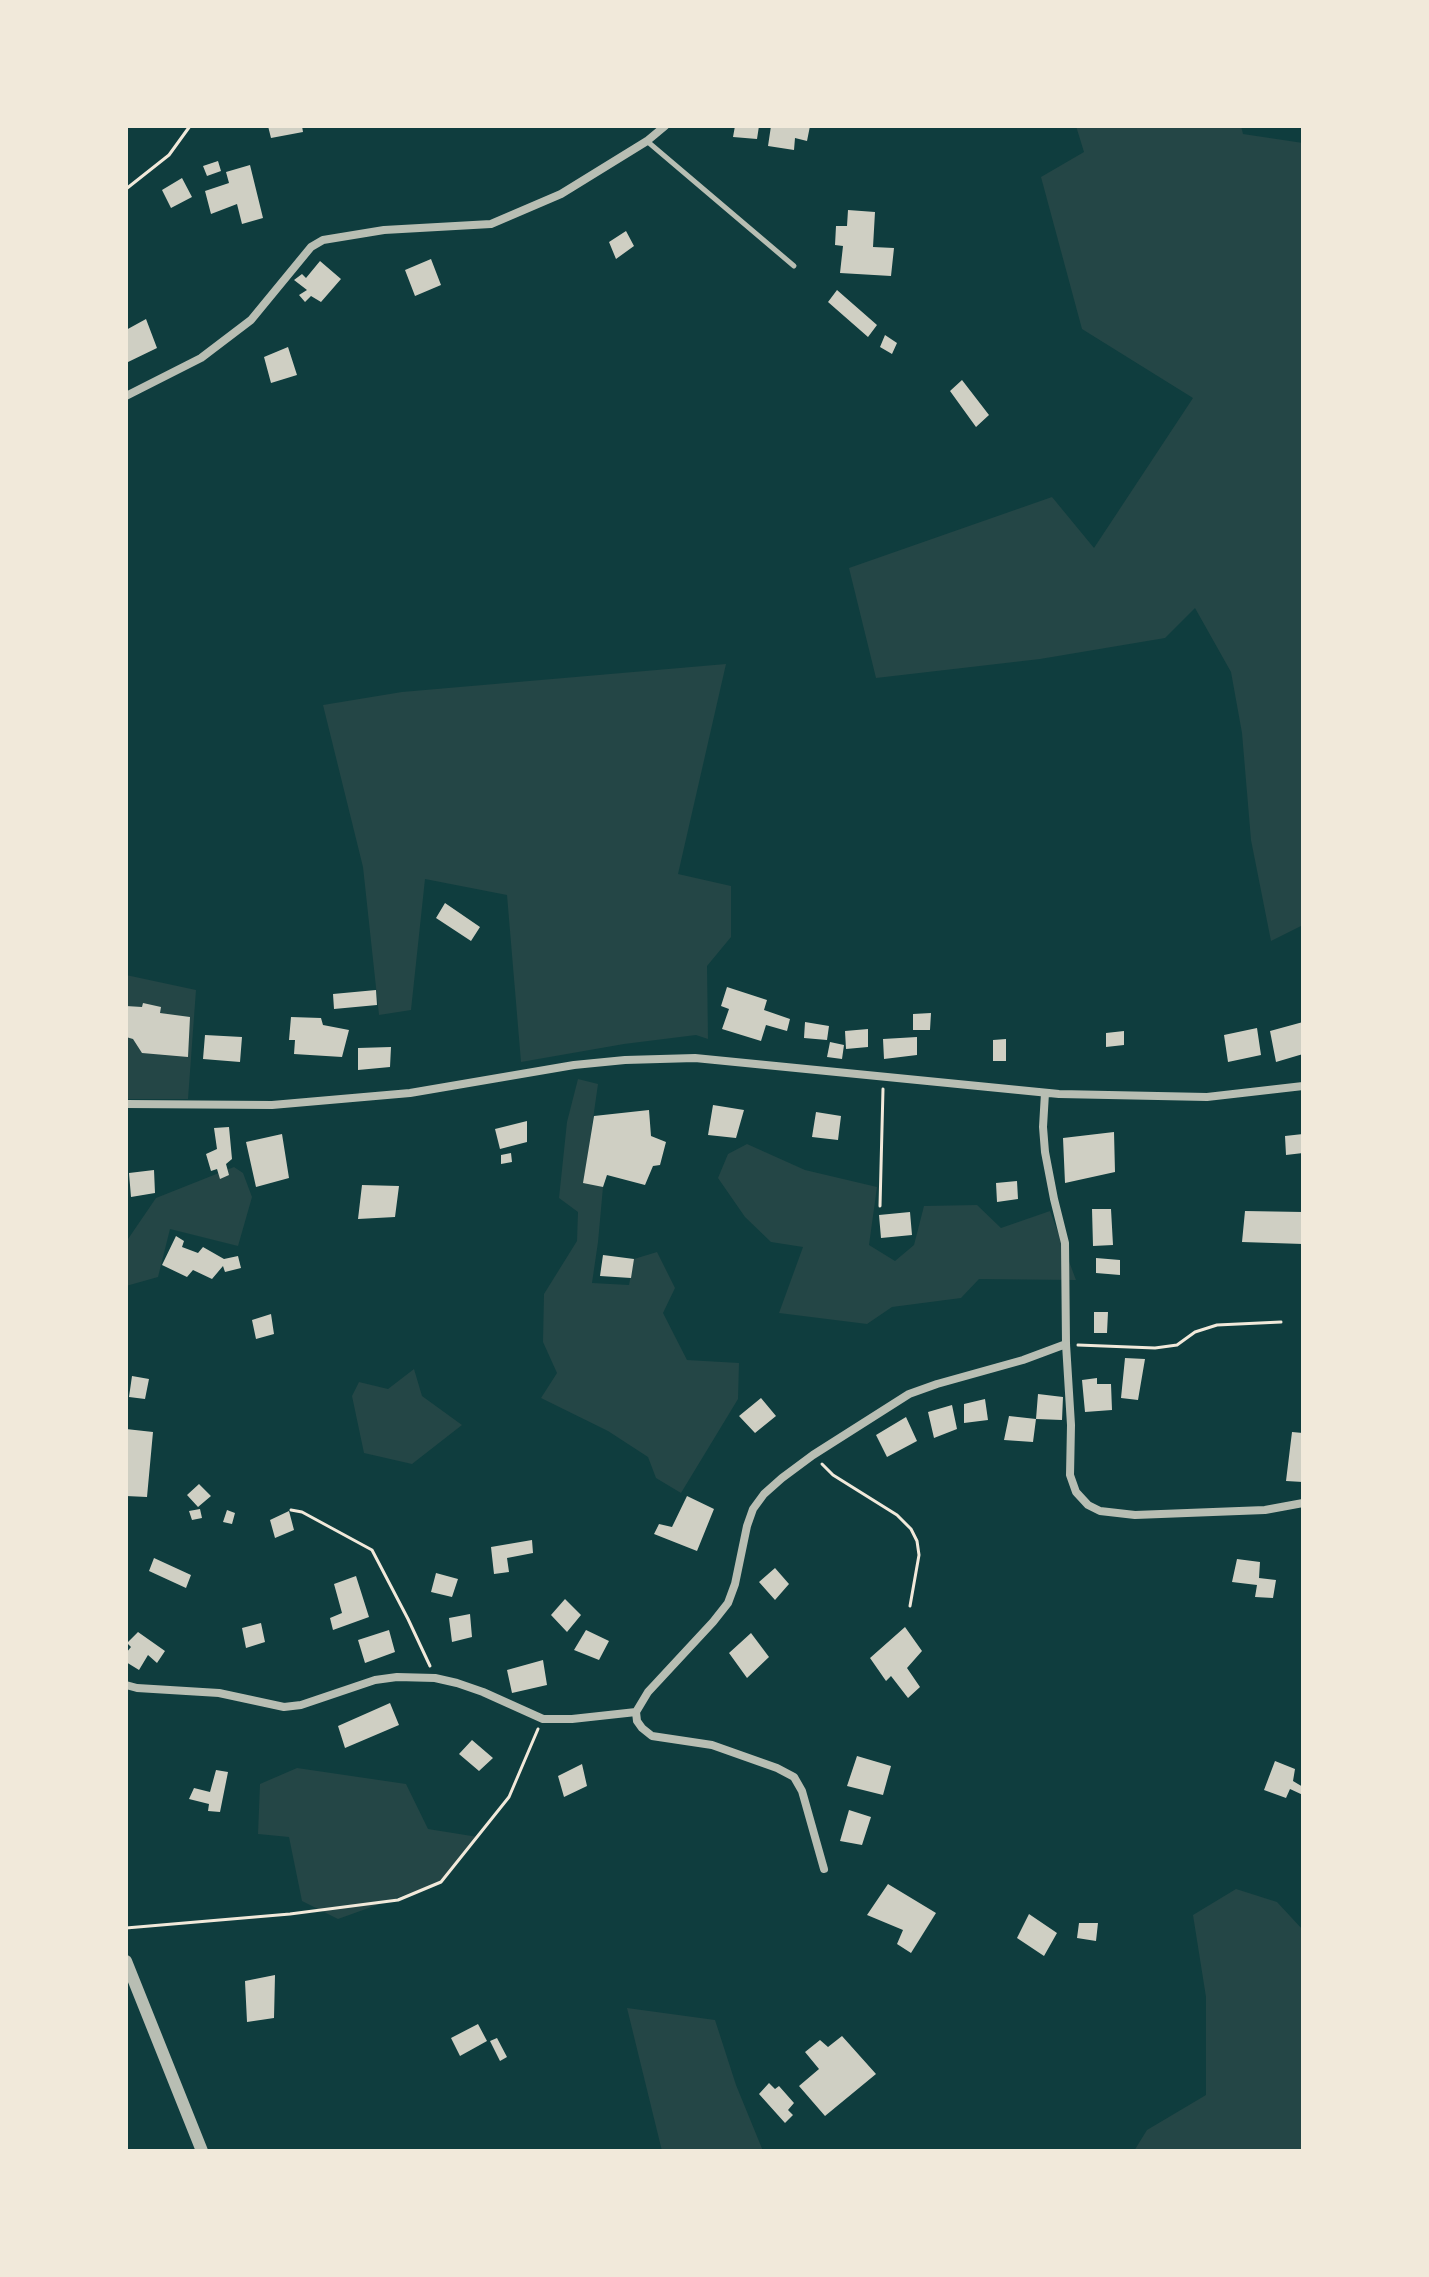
<!DOCTYPE html>
<style>
body{margin:0}
#map{position:relative;width:1429px;height:2277px;overflow:hidden;background:#0f3d3e;font-family:Lato,sans-serif}
canvas{display:block}
.frame{position:absolute;inset:0;border:128px solid #f1e9da;pointer-events:none}
</style>
<div id="map">
<canvas width="1429" height="2277"></canvas>
<div class="frame"></div>
</div>
<script>
const g = document.querySelector('canvas').getContext('2d');
g.lineJoin = 'round';
function fillPath(path, color) { g.fillStyle = color; g.fill(path, 'evenodd'); }
const shape = rows => new Path2D(rows.map(r => 'M' + r).join(''));
function stroke(path, color, width, dash) { g.strokeStyle = color; g.lineWidth = width; g.lineCap = dash ? 'butt' : 'round'; g.setLineDash(dash || []); g.stroke(path); }
const green = shape([
 [1076,126,1241,126,1243,134,1303,143,1303,925,1271,941,1251,840,1242,733,1231,672,1195,608,1165,638,1040,659,876,678,849,568,1052,497,1094,548,1193,398,1082,329,1041,177,1084,152],
 [726,664,678,874,731,886,731,937,707,966,708,1039,696,1035,624,1044,521,1062,507,895,425,879,411,1010,379,1015,363,867,323,705,402,692],
 [126,975,196,990,188,1099,126,1099],
 [578,1079,598,1084,584,1182,603,1187,598,1242,592,1283,629,1285,634,1259,657,1252,675,1288,663,1313,687,1360,739,1363,738,1399,681,1493,656,1478,648,1457,608,1431,541,1398,557,1373,543,1342,544,1294,577,1241,578,1212,559,1198,567,1122],
 [747,1144,805,1170,877,1187,869,1245,895,1261,914,1245,924,1206,977,1205,1001,1228,1050,1211,1076,1280,979,1279,961,1298,892,1307,867,1324,779,1313,803,1247,771,1242,745,1217,718,1178,728,1154],
 [234,1167,243,1173,252,1197,238,1246,170,1229,158,1277,126,1286,126,1242,156,1198],
 [414,1369,422,1396,462,1425,412,1464,364,1453,352,1396,359,1382,388,1389],
 [297,1768,406,1784,428,1829,478,1837,441,1882,338,1919,302,1901,289,1837,258,1834,260,1784],
 [1236,1889,1277,1902,1303,1930,1303,2151,1134,2151,1147,2130,1206,2095,1206,1997,1193,1915],
 [627,2008,715,2020,736,2085,763,2151,662,2151]
]);
const building = shape([
 [268,126,302,126,303,132,271,138],
 [735,126,759,126,757,139,733,137],
 [771,126,810,126,807,141,795,138,794,150,768,146],
 [218,161,221,171,207,176,203,166],
 [250,165,263,218,242,224,237,204,211,214,205,191,229,183,226,172],
 [182,178,192,197,171,208,162,190],
 [848,210,875,212,873,247,894,248,891,276,840,273,843,246,835,245,836,226,847,226],
 [626,231,634,246,616,259,609,242],
 [431,259,441,285,415,296,405,270],
 [320,261,341,279,321,302,311,296,305,302,299,295,307,290,294,280,302,274,306,278],
 [837,290,877,325,868,337,828,302],
 [146,319,157,348,126,363,126,330],
 [885,335,897,343,892,354,880,347],
 [288,347,297,375,271,383,264,357],
 [962,380,989,415,976,427,950,391],
 [445,903,480,927,471,941,436,918],
 [727,987,767,1000,764,1010,790,1019,787,1031,766,1025,761,1041,722,1029,729,1009,721,1006],
 [376,990,377,1005,334,1009,333,994],
 [143,1003,161,1007,160,1013,190,1017,188,1057,142,1053,133,1039,126,1037,126,1006,142,1007],
 [931,1013,930,1030,913,1030,913,1014],
 [291,1017,321,1018,323,1025,349,1030,342,1057,294,1054,295,1040,289,1040],
 [805,1022,829,1026,827,1040,804,1038],
 [1303,1022,1303,1054,1276,1062,1270,1031],
 [1257,1028,1261,1055,1228,1062,1224,1035],
 [868,1029,868,1047,846,1049,845,1031],
 [1124,1031,1124,1045,1106,1047,1106,1033],
 [205,1035,242,1037,240,1062,203,1059],
 [917,1037,917,1055,884,1059,883,1039],
 [1006,1039,1006,1061,993,1061,993,1040],
 [830,1042,844,1045,842,1059,827,1057],
 [391,1047,390,1067,358,1070,358,1048],
 [713,1105,744,1110,736,1138,708,1135],
 [649,1110,651,1136,666,1142,660,1165,653,1166,645,1185,607,1175,603,1187,583,1183,594,1116],
 [816,1112,841,1116,838,1140,812,1137],
 [527,1121,527,1142,500,1149,495,1129],
 [229,1127,232,1159,226,1164,229,1175,220,1179,217,1169,211,1171,206,1154,217,1149,214,1128],
 [1114,1132,1115,1172,1065,1183,1063,1138],
 [282,1134,289,1178,256,1187,246,1142],
 [1303,1134,1303,1153,1286,1155,1285,1136],
 [511,1153,512,1162,501,1164,501,1155],
 [154,1170,155,1193,131,1197,129,1173],
 [1017,1181,1018,1199,997,1202,996,1183],
 [362,1185,399,1186,395,1217,358,1219],
 [1092,1209,1111,1209,1113,1245,1093,1246],
 [1245,1211,1303,1212,1303,1244,1242,1242],
 [910,1212,912,1235,881,1238,879,1215],
 [176,1236,184,1241,182,1247,198,1253,203,1247,224,1259,238,1256,241,1268,225,1272,223,1266,212,1279,193,1270,187,1277,162,1265],
 [603,1255,634,1259,631,1278,600,1276],
 [1096,1258,1120,1260,1120,1275,1096,1273],
 [1094,1312,1108,1312,1107,1333,1094,1333],
 [271,1314,274,1334,256,1339,252,1320],
 [1125,1358,1145,1359,1138,1400,1121,1398],
 [132,1376,149,1379,145,1399,129,1397],
 [1097,1378,1097,1384,1111,1384,1112,1410,1085,1412,1082,1380],
 [1038,1394,1063,1397,1062,1420,1036,1419],
 [761,1398,776,1416,755,1433,739,1416],
 [985,1399,988,1420,964,1423,964,1404],
 [952,1405,957,1429,934,1438,928,1412],
 [1009,1416,1036,1419,1033,1442,1004,1440],
 [906,1417,917,1441,887,1457,876,1435],
 [126,1429,153,1432,147,1497,126,1496,128,1473,126,1473],
 [1292,1432,1303,1433,1303,1482,1286,1481],
 [199,1484,211,1496,198,1507,187,1495],
 [687,1496,714,1509,697,1551,654,1534,659,1524,672,1527],
 [200,1509,202,1518,192,1520,189,1511],
 [227,1510,235,1513,232,1524,223,1522],
 [289,1511,294,1530,275,1538,270,1520],
 [532,1540,533,1553,507,1558,509,1572,494,1574,491,1547],
 [154,1558,191,1575,186,1588,149,1571],
 [1237,1559,1260,1562,1259,1578,1276,1580,1273,1598,1255,1597,1257,1585,1232,1582],
 [775,1568,789,1584,775,1600,759,1582],
 [436,1573,458,1579,452,1597,431,1592],
 [356,1576,369,1617,333,1630,330,1618,342,1613,334,1584],
 [565,1599,581,1615,567,1632,551,1615],
 [470,1614,472,1637,452,1642,449,1618],
 [261,1623,265,1642,246,1648,242,1628],
 [905,1627,922,1651,907,1668,920,1687,908,1698,891,1676,886,1681,870,1658],
 [389,1630,395,1652,365,1663,358,1640],
 [586,1630,609,1641,599,1660,574,1650],
 [138,1632,165,1651,157,1663,148,1655,139,1670,126,1662,126,1653,131,1647,127,1643],
 [751,1633,769,1657,747,1678,729,1653],
 [543,1660,547,1685,512,1693,507,1670],
 [390,1703,399,1725,345,1748,338,1726],
 [472,1740,493,1758,479,1771,459,1754],
 [857,1756,891,1766,883,1795,847,1786],
 [1275,1761,1295,1769,1293,1781,1303,1787,1303,1795,1290,1789,1286,1798,1264,1790],
 [582,1764,587,1786,564,1797,558,1776],
 [216,1770,228,1772,220,1812,208,1811,209,1804,189,1799,194,1788,210,1792],
 [849,1810,871,1817,862,1845,840,1841],
 [888,1884,936,1913,911,1953,897,1944,903,1930,867,1915],
 [1029,1914,1057,1933,1044,1956,1017,1938],
 [1079,1923,1098,1923,1096,1941,1077,1938],
 [275,1975,274,2018,247,2022,245,1981],
 [478,2024,487,2041,460,2056,451,2038],
 [842,2036,876,2074,825,2116,799,2086,819,2069,805,2052,820,2040,828,2047],
 [497,2038,507,2057,500,2061,490,2041],
 [769,2083,775,2089,779,2086,794,2103,788,2110,793,2115,785,2123,759,2094]
]);
const path = shape([
 [126,189,169,155,190,126],
 [880,1206,883,1089],
 [1078,1345,1155,1348,1177,1345,1195,1332,1217,1325,1281,1322],
 [822,1464,833,1475,897,1515,911,1529,917,1541,919,1555,910,1606],
 [291,1510,302,1512,372,1550,408,1619,430,1666],
 [126,1928,290,1914,398,1900,441,1882,509,1797,538,1729]
]);
const service = shape([
 [648,142,794,266]
]);
const minor = shape([
 [126,396,201,358,251,320,311,247,323,240,384,230,491,224,561,194,647,141,665,126],
 [1045,1093,1043,1127,1045,1152,1054,1199,1065,1243,1066,1344,1071,1425,1070,1475,1076,1492,1088,1505,1100,1511,1135,1515,1265,1510,1303,1503],
 [126,1104,272,1105,410,1093,574,1065,625,1060,695,1058,1059,1094,1207,1097,1303,1086],
 [126,1685,137,1688,219,1693,284,1707,301,1705,375,1680,397,1677,435,1678,457,1683,483,1692,543,1719,572,1719,636,1712],
 [824,1869,802,1791,794,1777,777,1768,712,1745,652,1736,642,1728,637,1721,636,1712,648,1692,713,1622,728,1603,735,1584,747,1526,753,1509,764,1494,782,1478,813,1455,909,1394,937,1384,1023,1360,1066,1344]
]);
const tertiary = shape([
 [126,1961,202,2151]
]);
fillPath(green, '#244646');
fillPath(building, '#cfcfc3');
stroke(path, '#f1e9da', 3);
stroke(service, '#b8beb3', 5);
stroke(minor, '#b8beb3', 8);
stroke(tertiary, '#b8beb3', 12);
</script>
